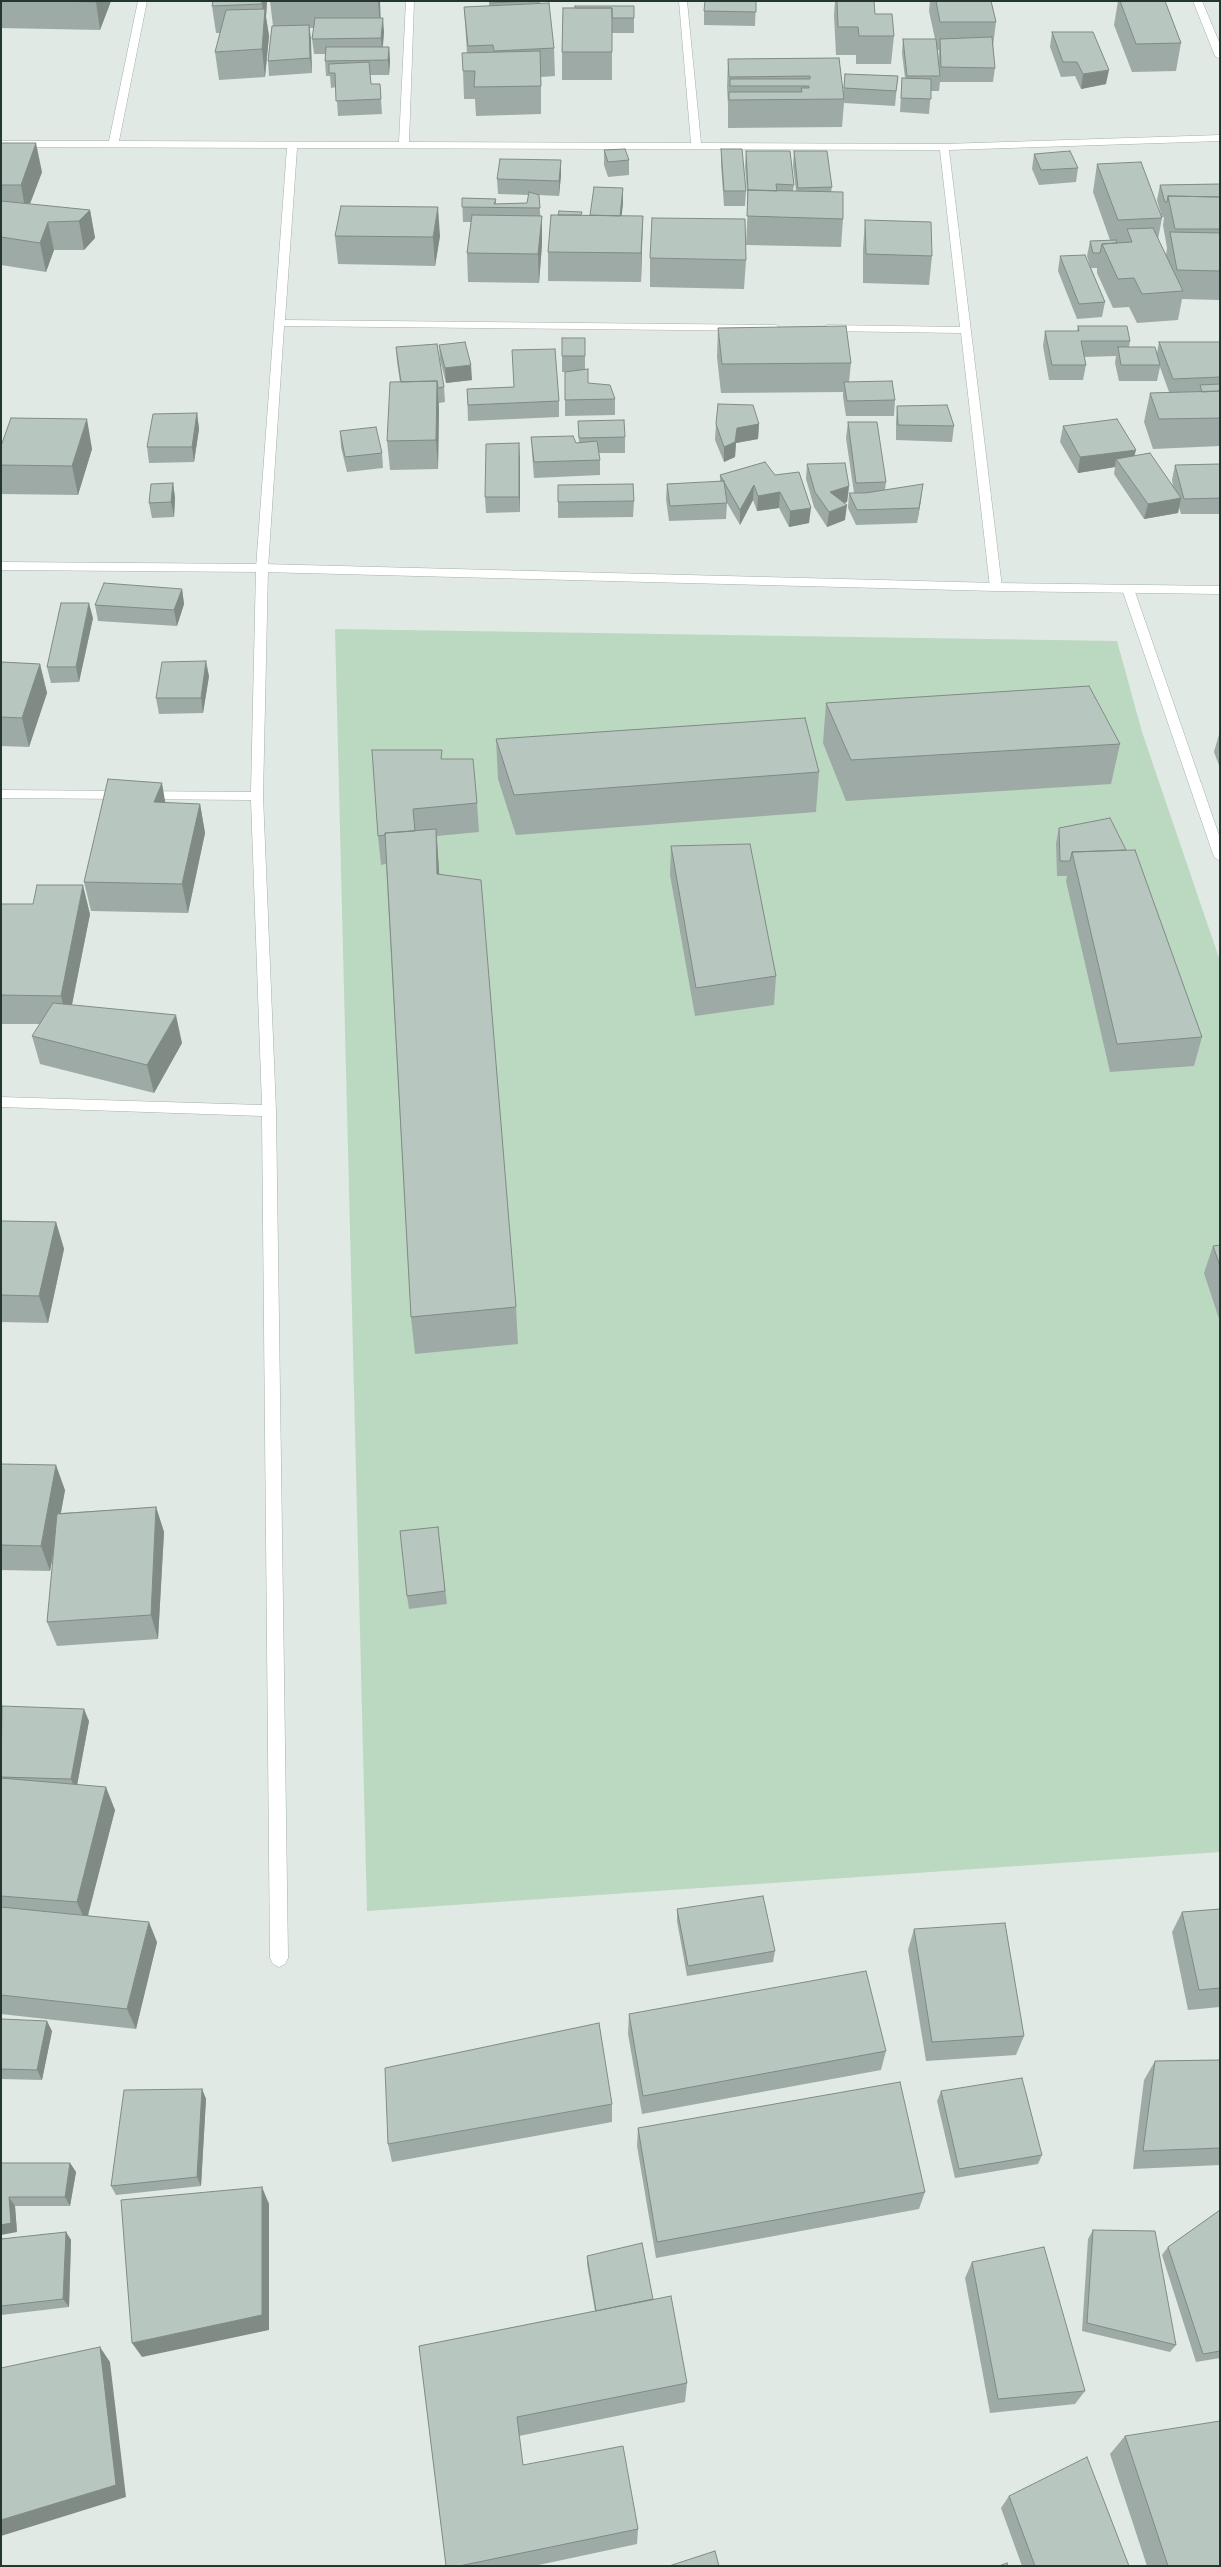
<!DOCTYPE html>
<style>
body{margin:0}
#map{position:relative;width:1221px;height:2567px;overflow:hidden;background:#e0e9e4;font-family:"DejaVu Sans",sans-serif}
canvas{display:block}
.frame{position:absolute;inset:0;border:2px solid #233730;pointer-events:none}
</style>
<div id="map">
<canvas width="1221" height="2567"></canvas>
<div class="frame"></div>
</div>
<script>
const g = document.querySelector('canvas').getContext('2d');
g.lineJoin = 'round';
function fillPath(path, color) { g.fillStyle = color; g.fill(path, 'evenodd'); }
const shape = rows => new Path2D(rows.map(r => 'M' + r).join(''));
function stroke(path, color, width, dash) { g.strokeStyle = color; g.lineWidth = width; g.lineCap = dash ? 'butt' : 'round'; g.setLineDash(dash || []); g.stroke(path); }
const green = shape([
 [335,629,1117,641,1142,732,1220,961,1220,1852,367,1911]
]);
const minor = shape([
 [138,1,147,1,119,141,399,142,406,1,414,1,409,142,691,143,679,1,687,1,701,143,944,144,1220,135,1220,141,949,150,1002,587,996,591,990,587,961,333,827,331,822,328,827,325,960,327,940,150,297,148,285,320,776,325,781,328,776,331,284,326,268,568,263,796,276,1111,288,1958,285,1964,279,1967,273,1964,270,1958,262,1116,1,1107,1,1097,262,1105,251,800,1,798,1,790,251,792,256,568,287,148,1,147,1,141,109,141,138,1],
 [1193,1,1202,1,1220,44,1220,59,1215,56,1193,1],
 [1128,585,1134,589,1220,838,1220,861,1214,857,1122,589,1128,585]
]);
const tertiary = shape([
 [1,562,262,564,996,583,1220,586,1220,594,996,591,262,572,1,570,1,562]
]);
const wall = shape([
 [1,1,111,1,100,30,1,28],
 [213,1,267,1,266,17,269,36,265,77,219,80,215,52,220,33,216,33,212,6],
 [270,1,380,1,381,18,384,32,383,47,389,47,390,61,389,75,370,75,371,84,380,84,382,114,338,116,336,87,331,88,330,76,326,76,325,61,325,54,314,54,312,39,314,28,310,28,312,73,269,76,268,61,273,26],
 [489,1,540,1,540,4,554,48,555,76,541,77,541,114,476,116,475,99,464,99,463,71,467,53,464,7,489,6],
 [756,1,755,26,704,25,704,11],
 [835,1,874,1,875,14,894,36,891,64,856,64,856,55,836,55,834,15],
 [930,1,991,1,996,22,993,46,995,68,993,82,940,82,939,91,931,91,929,114,900,112,902,78,905,78,902,53,903,39,935,39,929,11],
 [938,50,939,50,939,64],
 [1118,1,1165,1,1181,43,1176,71,1132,72,1114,25],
 [634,6,634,33,612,33,612,80,562,80,562,52,563,8],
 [1052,32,1106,84,1081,89,1075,76,1061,77,1050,47],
 [839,58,843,93,845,74,898,76,895,106,844,103,842,127,728,128,728,105,727,87,728,59],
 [1,143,42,172,30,204,90,210,95,238,84,250,54,250,46,272,1,265],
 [721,149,746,191,745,206,724,206,721,164],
 [604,150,629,160,629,175,608,177,604,165],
 [746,151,794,185,793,191,796,191,793,166,794,151,832,187,831,192,843,219,841,247,746,245,748,203,745,166],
 [1034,154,1078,168,1076,182,1039,185,1032,169],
 [561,160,561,175,559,196,539,195,542,244,539,283,468,282,467,253,471,222,463,222,462,198,496,199,496,204,527,203,529,195,498,194,497,179],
 [1097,164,1162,217,1157,200,1160,185,1220,184,1220,300,1182,299,1178,320,1137,323,1129,307,1113,308,1097,273,1097,268,1091,268,1105,302,1102,317,1077,319,1058,271,1060,256,1090,266,1087,256,1090,241,1110,240,1093,192],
 [1162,217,1164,217,1163,225,1167,248,1166,255,1158,239,1162,218],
 [623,203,621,216,643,216,641,282,548,281,548,252,582,215,590,215],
 [865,220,932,256,929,285,863,283,863,249],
 [335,236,440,236,435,266,338,264],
 [650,258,746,260,744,289,650,287],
 [1078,326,1130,341,1129,347,1157,353,1159,342,1220,342,1220,446,1153,449,1144,422,1150,393,1169,392,1160,367,1157,381,1119,381,1115,363,1116,356,1084,357,1086,365,1083,380,1049,380,1043,346,1045,331,1077,331],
 [718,328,851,363,849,382,895,400,894,416,846,416,843,397,843,392,721,393,717,357],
 [562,338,585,338,585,370,588,369,588,383,615,399,615,415,565,416,565,372,562,372],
 [439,345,472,380,446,383,440,360],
 [396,347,444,387,445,402,439,403,438,469,390,470,387,441,400,382,397,362],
 [514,387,559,401,559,417,468,421,467,389],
 [897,406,954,426,952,442,896,440,896,421],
 [197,413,199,429,194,462,149,463,147,447],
 [578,421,625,437,625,453,598,453,600,460,600,475,534,478,532,453,531,437,579,443],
 [848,422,886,482,885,490,921,500,917,523,856,525,848,508,849,493,854,493,846,438],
 [716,424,759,424,758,439,736,443,735,457,724,462,715,440],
 [1063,426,1134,456,1173,487,1172,480,1175,465,1220,464,1220,514,1181,514,1179,507,1178,513,1144,519,1114,474,1115,467,1078,473,1060,442],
 [340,431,382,453,383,468,347,472,341,447],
 [519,443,520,512,486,513,485,497],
 [1,446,92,449,78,495,2,494,1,491],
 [765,462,809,523,789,527,779,508,757,511,753,500,740,525,727,503,726,519,669,521,666,499,667,484,720,482,720,475],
 [807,464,849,486,847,502,844,503,845,520,827,527,814,507,806,479],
 [173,483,175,498,174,517,152,518,149,503],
 [634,501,633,517,558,518,558,502],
 [182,589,184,604,177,626,98,621,95,605],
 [93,618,79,682,51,683,47,667],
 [1,662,40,664,47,693,29,747,1,746],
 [209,676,203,713,159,714,156,698],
 [826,703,1120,744,1111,784,846,801,823,743],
 [1220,731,1220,768,1214,752],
 [496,739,819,772,816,812,516,835,498,779],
 [442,759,477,803,479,832,437,836,439,875,516,1307,518,1344,415,1354,411,1317,386,864,381,865,378,836],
 [166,803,200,804,205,833,188,913,91,911,84,882],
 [1059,828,1202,1037,1194,1066,1110,1072,1066,881,1067,876,1057,876,1056,843],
 [671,846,776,976,774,1005,695,1016,670,875],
 [1,904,90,914,72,1005,182,1043,154,1093,40,1064,32,1036,40,1024,1,1024],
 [1,1221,56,1222,64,1249,48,1323,1,1322],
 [1220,1245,1220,1322,1204,1273,1213,1246],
 [1,1464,65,1490,61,1513,156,1507,164,1532,158,1639,57,1646,47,1622,54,1551,50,1571,1,1570],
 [438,1527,447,1604,409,1609,407,1596],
 [1,1708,89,1721,77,1785,115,1810,88,1915,157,1942,136,2029,1,2014],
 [677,1909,775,1951,773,1962,687,1976,677,1921],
 [1220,1909,1220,2007,1188,2010,1172,1932,1182,1912],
 [914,1929,1024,2036,1016,2055,926,2061,908,1950],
 [629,2014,886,2051,881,2070,642,2114,628,2034],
 [1,2019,52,2031,42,2080,1,2079],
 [1220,2060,1220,2165,1133,2169,1144,2080,1155,2061],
 [202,2089,206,2099,201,2186,116,2195,111,2186],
 [941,2091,1042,2155,1038,2164,955,2178,937,2101],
 [612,2104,612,2122,392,2162,388,2144],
 [638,2128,925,2192,919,2209,656,2258,637,2146],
 [1,2163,70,2163,76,2172,70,2206,15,2206,17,2232],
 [1220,2210,1220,2358,1196,2362,1162,2255,1168,2247],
 [1093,2230,1176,2345,1170,2352,1082,2331,1088,2239],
 [66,2232,71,2240,69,2307,1,2315,1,2239],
 [587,2256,653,2299,687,2383,685,2402,519,2436,523,2465,638,2529,637,2544,534,2566,446,2566,419,2346,595,2311,587,2264],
 [972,2262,1085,2391,1075,2404,990,2413,965,2278],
 [1125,2436,1220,2566,1147,2566,1110,2454],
 [1009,2496,1129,2566,1022,2566,1001,2508]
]);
const shadedWall = shape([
 [96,1,111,1,100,30,96,2],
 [262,1,267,1,266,17,269,36,265,77,262,49,264,22],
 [378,1,380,1,380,26],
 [383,18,384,32,382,53,381,38],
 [309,25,311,39,312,73,310,58],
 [389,47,390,61,389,75,388,60],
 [1109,70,1106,84,1081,89,1083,74],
 [36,143,42,172,26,214,21,185],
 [561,160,561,175,559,196,559,181],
 [623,188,623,203,620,232,620,216],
 [438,207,440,236,435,266,433,237],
 [90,210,95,238,84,250,79,221],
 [542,216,542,244,539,283,538,254],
 [643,216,642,244,641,282,641,253],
 [48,222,54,250,46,272,40,243],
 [471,365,472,380,446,383,445,368],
 [437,381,439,410,438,469,436,440],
 [197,413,199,429,194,462,192,447],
 [87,419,92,449,78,495,72,466],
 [759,424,758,439,736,443,735,457,724,462,724,447,737,428],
 [519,443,520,459,520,512,519,497],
 [1136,450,1132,465,1116,459,1115,467,1078,473,1080,457],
 [173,483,175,498,174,517,171,502],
 [923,484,921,500,917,523,919,508],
 [754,485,753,500,740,525,740,510],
 [849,486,847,502,829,507,830,492],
 [780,492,779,508,757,511,758,496],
 [1181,498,1178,513,1144,519,1148,504],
 [847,505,845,520,827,527,829,512],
 [811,508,809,523,789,527,790,511],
 [182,589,184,604,177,626,174,610],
 [89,603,93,618,79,682,76,667],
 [206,661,209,676,203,713,201,698],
 [40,664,47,693,29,747,22,718],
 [162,783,167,812,154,802],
 [200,804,205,833,188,913,182,884],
 [436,829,439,869,440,914,437,874],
 [83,885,90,914,68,1024,61,996],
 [176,1015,182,1043,154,1093,147,1065],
 [56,1222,64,1249,48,1323,39,1296],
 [56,1465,65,1490,50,1571,41,1546],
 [156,1507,164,1532,158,1639,151,1615],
 [84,1709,89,1721,76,1791,71,1779],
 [106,1787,115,1810,86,1923,77,1902],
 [149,1922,157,1942,136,2029,127,2009],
 [47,2021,52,2031,42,2080,37,2070],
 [202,2089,206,2099,201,2186,197,2177],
 [70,2163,76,2172,70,2206,65,2197],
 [262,2187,269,2204,269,2330,142,2357,132,2343],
 [9,2197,15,2206,17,2232,1,2235,1,2225],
 [66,2232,71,2240,69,2307,63,2299],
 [100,2347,110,2362,126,2497,1,2536,1,2520]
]);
const building = shape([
 [59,1,96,1,96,2,59,1],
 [213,1,262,1,262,4,212,6,213,1],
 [490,1,530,1,490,3,490,1],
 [705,1,756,1,756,12,704,11,705,1],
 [837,1,874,1,875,14,892,14,894,36,859,36,858,27,838,27,837,1],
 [936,1,991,1,996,22,940,22,936,1],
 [1120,1,1165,1,1181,43,1136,44,1120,1],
 [549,3,554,48,494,51,493,45,468,46,464,7,549,3],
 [575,6,634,6,634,18,612,18,612,8,575,8,575,6],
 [563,8,612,8,612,52,562,52,563,8],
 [265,9,262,49,215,52,226,10,265,9],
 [315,18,383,18,381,38,312,39,315,18],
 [309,25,310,58,268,61,272,26,309,25],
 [1052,32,1093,32,1109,70,1083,74,1077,62,1063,62,1052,32],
 [992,37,995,68,941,67,940,39,992,37],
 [903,39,936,39,940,76,907,76,903,39],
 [326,47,389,47,388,60,325,61,326,47],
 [540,51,541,86,474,87,475,71,463,71,462,53,540,51],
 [839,58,844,99,729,100,729,92,802,92,801,88,809,88,809,86,730,86,730,79,810,79,810,76,729,77,728,59,839,58],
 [369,62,371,84,380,84,381,99,336,101,335,73,329,73,329,64,369,62],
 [845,74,898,76,896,91,844,88,845,74],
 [902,78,931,79,931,99,901,98,902,78],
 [1,143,36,143,21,185,1,185,1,143],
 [625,149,629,160,608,162,604,150,625,149],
 [721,149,742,149,746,191,724,191,721,149],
 [746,151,790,151,794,185,776,184,777,191,748,190,746,151],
 [794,151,827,151,832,187,798,188,794,151],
 [1070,151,1078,168,1041,170,1034,154,1070,151],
 [500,159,561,160,559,181,497,179,500,159],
 [1141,162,1162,218,1118,220,1097,164,1141,162],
 [1220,184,1220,197,1168,196,1167,202,1165,202,1160,185,1220,184],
 [594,187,623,188,620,216,590,215,594,187],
 [748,190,843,192,843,219,747,216,748,190],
 [529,192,539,195,540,208,462,207,462,198,496,199,494,204,527,203,529,192],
 [1168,196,1220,197,1220,229,1175,229,1168,196],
 [1,201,90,210,79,221,48,222,40,243,1,237,1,201],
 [341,206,438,207,433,237,335,236,341,206],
 [559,211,582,212,581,215,558,215,559,211],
 [472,215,542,216,538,254,467,253,472,215],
 [551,215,643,216,641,253,548,252,551,215],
 [652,218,745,219,746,260,650,258,652,218],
 [865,220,931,222,932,256,866,254,865,220],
 [1153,228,1183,291,1142,294,1134,278,1118,279,1102,244,1132,242,1127,229,1153,228],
 [1170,232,1220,233,1220,271,1177,270,1170,232],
 [1116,240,1117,243,1102,244,1100,253,1093,253,1090,241,1116,240],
 [1085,255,1105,302,1079,304,1060,256,1085,255],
 [846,326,851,363,722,364,718,328,846,326],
 [1078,326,1127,326,1130,341,1081,341,1086,365,1052,365,1045,331,1079,331,1078,326],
 [562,338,585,338,585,356,562,356,562,338],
 [465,342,471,365,445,368,439,345,465,342],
 [1159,342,1220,342,1220,377,1173,379,1159,342],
 [437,344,444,387,438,388,437,381,401,382,396,347,437,344],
 [1118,347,1155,347,1160,365,1121,365,1118,347],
 [555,349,559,401,468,405,467,389,514,387,512,350,555,349],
 [588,369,588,383,610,385,615,399,565,400,565,372,588,369],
 [437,381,436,440,387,441,390,382,437,381],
 [892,381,895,400,847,401,844,382,892,381],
 [1220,384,1220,391,1202,392,1200,385,1220,384],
 [1220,391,1220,418,1159,419,1150,393,1220,391],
 [718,404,753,405,759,424,737,428,735,442,724,447,716,424,718,404],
 [947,405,954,426,898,425,897,406,947,405],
 [197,413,192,447,147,447,153,414,197,413],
 [11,418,87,419,72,466,1,465,1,446,11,418],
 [1117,419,1136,450,1080,457,1063,426,1117,419],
 [624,420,625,437,579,438,578,421,624,420],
 [848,422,877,422,886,482,856,483,848,422],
 [376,427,382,453,345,457,340,431,376,427],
 [573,436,576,443,597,441,600,460,534,462,531,437,573,436],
 [519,443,519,497,485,497,486,444,519,443],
 [1150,453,1181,498,1148,504,1116,459,1150,453],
 [765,462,775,475,799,472,811,508,790,511,780,492,758,496,754,485,740,510,720,475,765,462],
 [845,463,849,486,830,492,847,505,829,512,815,492,807,464,845,463],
 [1220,464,1220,498,1184,499,1175,465,1220,464],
 [724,481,727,503,670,506,667,484,724,481],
 [173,483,171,502,149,503,151,484,173,483],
 [633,484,634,501,558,502,558,485,633,484],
 [923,484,919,508,857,510,849,493,865,493,923,484],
 [104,583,182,589,174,610,95,605,104,583],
 [61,603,89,603,76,667,47,667,61,603],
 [206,661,201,698,156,698,162,662,206,661],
 [1,662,40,664,22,718,1,717,1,662],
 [1089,686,1120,744,851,760,826,703,1089,686],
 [805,718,819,772,514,795,496,739,805,718],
 [372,750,442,750,441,759,473,759,477,803,413,809,415,831,385,833,385,835,378,836,372,750],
 [108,779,162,783,154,802,200,804,182,884,84,882,108,779],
 [1110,818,1126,850,1072,852,1070,861,1060,861,1059,828,1110,818],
 [436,829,437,874,481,880,516,1307,411,1317,385,833,436,829],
 [750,844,776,976,696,988,671,846,750,844],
 [1135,850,1202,1037,1117,1044,1072,852,1135,850],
 [37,885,83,885,61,996,1,995,1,904,33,904,37,885],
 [53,1003,176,1015,147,1065,32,1036,53,1003],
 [1,1221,56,1222,39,1296,1,1295,1,1221],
 [1220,1245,1220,1266,1213,1246,1220,1245],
 [1,1464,56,1465,41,1546,1,1545,1,1464],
 [156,1507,151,1615,47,1622,57,1514,156,1507],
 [438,1527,445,1591,407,1596,400,1531,438,1527],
 [2,1706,84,1709,71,1779,1,1777,2,1706],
 [1,1778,106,1787,77,1902,1,1896,1,1778],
 [763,1896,775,1951,688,1966,677,1909,763,1896],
 [1,1907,149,1922,127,2009,1,1995,1,1907],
 [1220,1909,1220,1988,1199,1990,1182,1912,1220,1909],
 [1005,1923,1024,2036,932,2042,914,1929,1005,1923],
 [866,1971,886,2051,643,2096,629,2014,866,1971],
 [1,2019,47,2021,37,2070,1,2069,1,2019],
 [599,2023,612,2104,388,2144,385,2068,599,2023],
 [1220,2060,1220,2148,1143,2151,1155,2061,1220,2060],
 [1022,2078,1042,2155,959,2169,941,2091,1022,2078],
 [900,2082,925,2192,657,2242,638,2128,900,2082],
 [202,2089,197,2177,111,2186,124,2090,202,2089],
 [1,2163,70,2163,65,2197,9,2197,11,2223,1,2225,1,2163],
 [262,2187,262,2315,132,2343,121,2200,262,2187],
 [1220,2210,1220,2351,1203,2354,1168,2247,1220,2210],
 [1093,2230,1155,2231,1176,2345,1087,2323,1093,2230],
 [66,2232,63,2299,1,2306,1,2239,66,2232],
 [642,2243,653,2299,596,2311,587,2256,642,2243],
 [1044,2247,1085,2391,998,2399,972,2262,1044,2247],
 [671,2296,687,2383,517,2417,523,2465,623,2446,638,2529,459,2566,446,2566,419,2346,671,2296],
 [100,2347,116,2485,1,2520,1,2368,100,2347],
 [1220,2421,1220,2566,1168,2566,1125,2436,1220,2421],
 [1087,2457,1129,2566,1035,2566,1009,2496,1087,2457],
 [715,2551,719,2566,669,2566,715,2551],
 [1007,2563,1008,2566,999,2566,1007,2563]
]);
fillPath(green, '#bbd8c1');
stroke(minor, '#a4b0aa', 1);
stroke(tertiary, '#a4b0aa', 1);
fillPath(minor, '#fff');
fillPath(tertiary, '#fff');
fillPath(wall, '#9eaaa5');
fillPath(shadedWall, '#818b86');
fillPath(building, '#b8c6c0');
stroke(building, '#818b86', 1);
</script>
